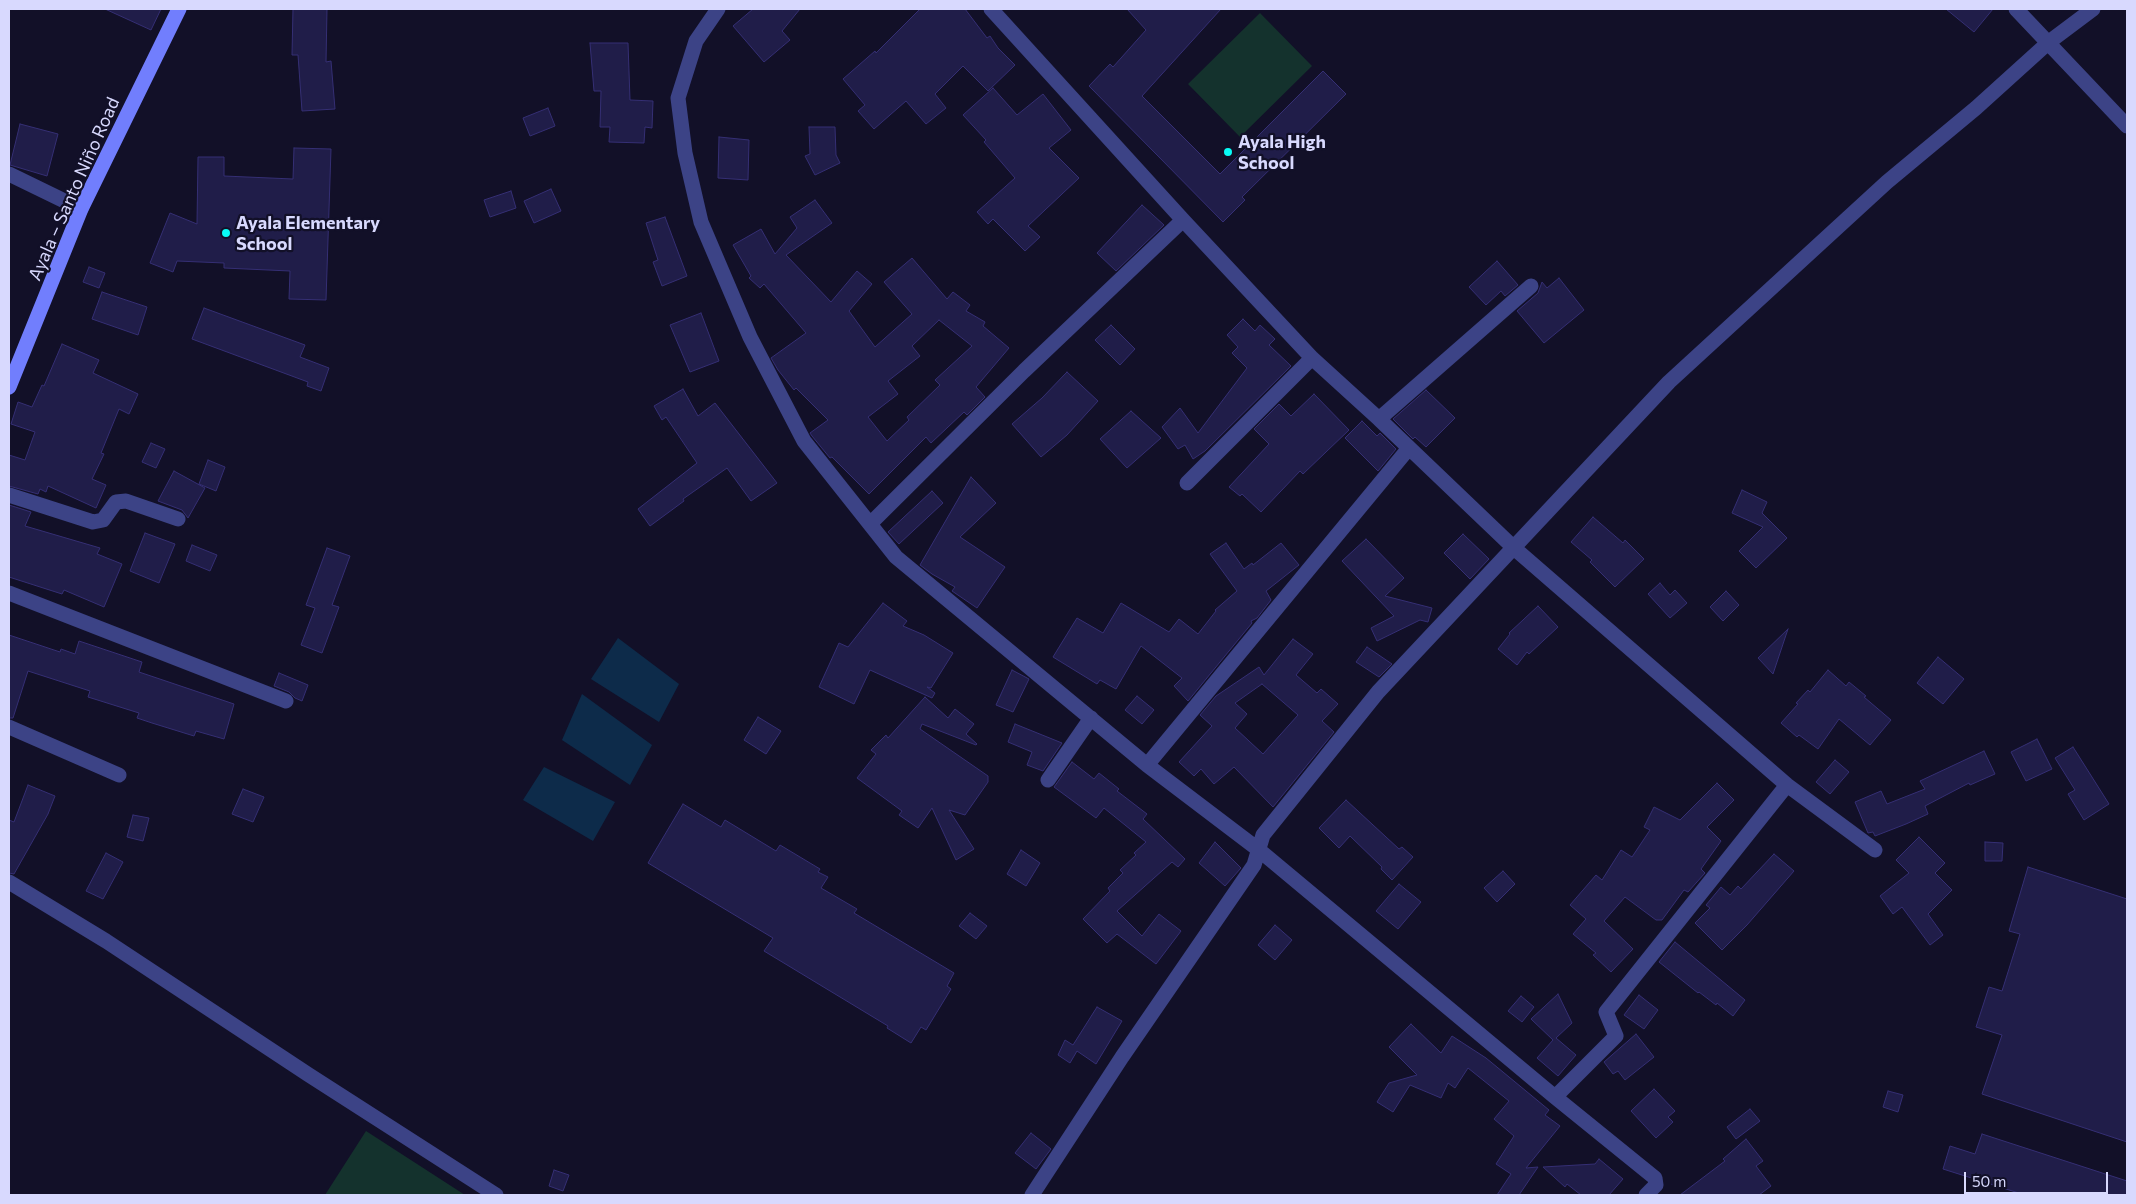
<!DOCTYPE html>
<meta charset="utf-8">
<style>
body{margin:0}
#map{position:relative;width:2136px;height:1204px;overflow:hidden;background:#121028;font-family:Commissioner,sans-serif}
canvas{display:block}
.frame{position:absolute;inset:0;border:10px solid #d8d9fe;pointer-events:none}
.scale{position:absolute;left:1964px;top:1172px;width:144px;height:22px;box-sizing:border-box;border:2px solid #d8d9fe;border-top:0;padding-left:6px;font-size:15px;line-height:18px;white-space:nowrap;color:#d8d9fe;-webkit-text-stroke:4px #121028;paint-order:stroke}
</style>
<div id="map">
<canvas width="2136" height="1204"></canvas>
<div class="frame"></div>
<div class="scale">50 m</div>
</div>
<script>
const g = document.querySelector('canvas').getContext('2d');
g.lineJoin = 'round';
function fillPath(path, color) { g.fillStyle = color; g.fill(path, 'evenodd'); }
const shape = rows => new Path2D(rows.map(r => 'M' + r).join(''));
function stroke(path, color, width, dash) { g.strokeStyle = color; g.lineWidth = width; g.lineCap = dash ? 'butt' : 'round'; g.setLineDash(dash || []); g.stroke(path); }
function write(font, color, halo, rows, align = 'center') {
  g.font = font + ' Commissioner,sans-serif'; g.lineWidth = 4.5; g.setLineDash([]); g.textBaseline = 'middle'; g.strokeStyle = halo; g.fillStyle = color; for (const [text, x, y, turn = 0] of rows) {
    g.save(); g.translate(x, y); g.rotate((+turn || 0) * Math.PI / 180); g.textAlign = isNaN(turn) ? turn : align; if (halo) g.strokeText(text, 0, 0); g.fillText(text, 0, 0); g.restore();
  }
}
const green = shape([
 [1260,13,1312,66,1240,137,1188,84],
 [366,1131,465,1195,325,1195]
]);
const water = shape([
 [618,638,679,684,659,722,591,679],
 [582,694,652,745,630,785,562,740],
 [544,767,615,802,593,841,523,800]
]);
const building = shape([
 [105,9,161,9,151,30,105,9],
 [293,9,327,9,326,62,331,61,335,109,302,111,298,55,292,55,293,9],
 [753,9,800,9,782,31,790,40,764,62,733,26,753,9],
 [920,9,965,9,987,38,990,36,998,48,1015,65,988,91,963,66,935,94,946,108,926,124,906,101,874,129,858,111,865,105,843,79,875,51,876,53,920,9],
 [1127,9,1221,9,1142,96,1220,174,1323,71,1346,94,1242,197,1245,200,1223,222,1089,86,1110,64,1113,67,1146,30,1127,9],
 [1946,9,1993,9,1974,32,1946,9],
 [590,43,628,43,630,100,653,101,652,128,645,127,644,143,609,142,610,127,600,127,601,91,594,91,590,43],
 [993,88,1017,115,1043,94,1071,130,1049,148,1079,178,1028,226,1040,237,1025,251,993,219,988,224,977,212,1015,178,984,142,986,140,963,115,993,88],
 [548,108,555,126,530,136,523,118,548,108],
 [20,124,58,134,47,176,10,165,20,124],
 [809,127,835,127,836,155,840,163,815,175,805,156,810,154,809,127],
 [719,137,749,140,748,180,718,178,719,137],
 [294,148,331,149,326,300,289,299,290,271,224,268,224,263,177,261,173,272,150,263,170,213,197,224,198,157,224,157,224,176,293,179,294,148],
 [551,189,561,211,534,223,524,201,551,189],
 [511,191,516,208,490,217,484,200,511,191],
 [815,200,832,223,786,255,831,302,857,271,872,284,849,311,875,347,912,314,884,282,912,258,947,299,953,292,970,305,966,311,985,322,983,326,1009,348,976,387,985,397,967,415,964,412,931,443,926,437,869,494,832,457,830,458,812,436,810,433,828,420,796,388,794,390,778,370,771,358,806,333,764,284,760,288,749,278,751,276,733,245,761,229,775,254,797,228,790,217,815,200],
 [939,320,972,346,935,380,940,385,907,417,909,420,887,441,868,417,898,394,888,381,920,356,912,346,939,320],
 [1142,205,1164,225,1116,271,1097,253,1142,205],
 [665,217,687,276,662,286,653,262,658,260,646,223,665,217],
 [1497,261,1518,285,1505,296,1501,291,1486,305,1469,287,1497,261],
 [89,267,105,273,99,288,83,282,89,267],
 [1559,278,1584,310,1544,343,1517,311,1538,293,1542,282,1547,288,1559,278],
 [102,292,147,307,138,335,92,319,102,292],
 [204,308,305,345,300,357,329,368,321,391,307,386,308,382,192,339,204,308],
 [701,313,719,361,690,372,670,325,701,313],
 [1243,319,1255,331,1260,325,1275,339,1269,345,1291,366,1205,451,1193,459,1185,445,1178,449,1162,427,1180,408,1198,433,1247,368,1232,353,1238,347,1227,335,1243,319],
 [1111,325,1135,349,1120,365,1095,340,1111,325],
 [62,344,99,360,93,373,138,394,129,414,119,409,101,453,104,454,92,479,106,485,96,508,48,486,46,492,40,489,38,494,9,486,9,455,25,460,35,432,11,424,18,402,32,407,42,385,44,386,62,344],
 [1067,372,1098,401,1067,435,1041,457,1012,424,1042,398,1067,372],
 [683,389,698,416,715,403,777,483,751,501,727,468,683,499,684,501,650,526,638,509,697,463,666,417,662,420,654,406,683,389],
 [1426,390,1455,418,1426,447,1415,437,1413,439,1393,419,1426,390],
 [1314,394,1349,430,1303,474,1300,471,1261,512,1242,494,1240,496,1229,487,1269,444,1254,429,1279,404,1291,416,1314,394],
 [1131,411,1161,438,1127,468,1100,439,1131,411],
 [1362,421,1377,436,1380,433,1396,449,1378,471,1345,438,1362,421],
 [151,443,165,449,156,468,142,462,151,443],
 [208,460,225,467,216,491,199,484,208,460],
 [174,471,205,488,188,518,182,510,158,501,174,471],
 [971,477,996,503,960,537,1005,567,977,608,952,591,955,587,932,574,920,565,971,477],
 [1742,490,1767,502,1762,513,1787,538,1756,568,1739,551,1763,527,1732,513,1742,490],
 [932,491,943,503,899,544,888,532,932,491],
 [9,505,31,512,25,526,100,548,97,554,122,564,104,607,64,590,62,594,9,577,9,505],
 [1593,517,1623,543,1625,540,1644,559,1615,587,1590,562,1592,560,1571,542,1593,517],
 [145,533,175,544,159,583,130,571,145,533],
 [1463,534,1489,559,1470,579,1444,553,1463,534],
 [1366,539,1404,578,1385,596,1432,608,1428,622,1420,620,1377,641,1371,628,1394,616,1342,561,1366,539],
 [1226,543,1244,569,1252,563,1253,565,1281,543,1299,565,1266,591,1271,600,1257,618,1251,621,1252,623,1188,701,1174,686,1182,678,1141,646,1116,689,1100,680,1097,684,1053,657,1077,618,1103,633,1121,603,1169,632,1179,619,1198,634,1216,611,1215,610,1237,591,1210,554,1226,543],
 [192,545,217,555,210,571,186,561,192,545],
 [327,548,350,556,332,605,339,607,322,653,301,645,315,608,306,605,327,548],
 [1660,583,1670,595,1675,590,1687,603,1670,618,1648,594,1660,583],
 [1726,591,1739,605,1723,621,1710,607,1726,591],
 [883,603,907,621,903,626,924,635,953,653,931,688,927,687,935,693,932,698,870,670,854,704,819,687,839,643,848,647,883,603],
 [1538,606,1558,627,1529,654,1527,652,1517,665,1498,649,1510,634,1509,633,1538,606],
 [1788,629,1773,674,1758,658,1788,629],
 [9,635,60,652,61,649,75,654,79,641,142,662,139,672,234,704,224,739,196,731,194,736,152,723,137,718,139,713,88,697,90,691,28,671,13,718,9,718,9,635],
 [1293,639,1313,654,1296,675,1317,693,1321,689,1338,704,1322,721,1334,732,1273,807,1234,767,1214,784,1201,769,1194,776,1179,762,1212,726,1200,715,1216,696,1259,667,1264,675,1293,639],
 [1262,684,1298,715,1263,754,1235,728,1247,714,1235,703,1262,684],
 [1367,647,1392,664,1379,677,1356,662,1367,647],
 [1938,657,1964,679,1943,704,1917,683,1938,657],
 [1012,670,1029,679,1013,712,996,705,1012,670],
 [1828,670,1846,686,1849,682,1866,696,1864,697,1891,720,1870,745,1839,719,1818,749,1799,735,1797,737,1781,723,1798,704,1796,703,1808,690,1810,692,1828,670],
 [279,673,308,685,302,701,295,698,289,692,274,686,279,673],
 [1137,696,1154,710,1142,724,1125,710,1137,696],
 [925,697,948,718,955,709,974,724,966,734,977,744,976,745,922,724,920,729,988,776,988,782,965,815,949,810,974,849,956,860,932,808,918,828,899,815,902,811,857,778,876,754,871,750,886,735,888,738,925,697],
 [758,717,781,731,766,754,744,740,758,717],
 [1015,724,1062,743,1043,771,1027,765,1032,752,1008,742,1015,724],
 [2037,739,2052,769,2026,781,2011,752,2037,739],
 [2073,747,2109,804,2084,820,2068,794,2075,790,2055,758,2073,747],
 [1984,751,1995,774,1970,785,1969,783,1925,806,1928,814,1906,824,1875,836,1873,832,1868,833,1855,802,1881,791,1887,804,1925,789,1920,781,1984,751],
 [1835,760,1849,772,1830,794,1816,782,1835,760],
 [1072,762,1094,779,1099,773,1119,789,1117,791,1147,814,1143,819,1185,859,1178,867,1172,862,1117,911,1142,936,1159,914,1181,931,1156,964,1117,934,1107,943,1083,919,1110,891,1108,888,1123,873,1120,870,1136,855,1134,853,1146,842,1104,808,1096,818,1054,787,1072,762],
 [1717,783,1734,800,1707,827,1721,841,1701,869,1705,873,1688,892,1684,890,1662,920,1656,920,1625,897,1604,921,1633,949,1611,972,1593,955,1596,953,1573,934,1586,919,1570,905,1596,875,1602,880,1621,850,1632,857,1650,830,1644,827,1654,807,1680,820,1717,783],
 [28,785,55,796,48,814,14,874,9,873,9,820,14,822,28,785],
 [243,789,264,797,253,822,232,814,243,789],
 [1346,800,1399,849,1402,847,1413,857,1392,880,1381,869,1382,867,1350,836,1339,848,1319,828,1346,800],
 [683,804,721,827,725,820,776,851,780,845,820,869,818,872,828,877,821,888,857,909,854,913,954,973,947,986,951,989,926,1030,921,1027,911,1043,887,1028,888,1026,764,951,773,938,648,863,683,804],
 [133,815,149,818,143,841,127,837,133,815],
 [1919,837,1945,863,1935,873,1952,890,1928,914,1943,935,1930,945,1902,907,1893,914,1880,896,1909,873,1896,860,1919,837],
 [1215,842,1241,868,1225,886,1199,863,1215,842],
 [1985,842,2003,843,2002,861,1985,861,1985,842],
 [1021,850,1040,863,1026,886,1007,874,1021,850],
 [106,853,123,862,103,899,86,891,106,853],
 [1774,854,1794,871,1747,925,1722,950,1695,923,1710,908,1706,905,1721,887,1730,895,1738,886,1741,889,1774,854],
 [2028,867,2127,899,2127,1142,1982,1094,2002,1035,1976,1027,1989,987,2002,991,2020,934,2009,931,2028,867],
 [1503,871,1515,884,1497,902,1484,888,1503,871],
 [1399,884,1421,902,1398,929,1376,911,1399,884],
 [970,913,987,926,976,939,959,926,970,913],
 [1275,925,1292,940,1275,960,1258,945,1275,925],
 [1675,942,1745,1000,1733,1016,1717,1003,1716,1005,1699,992,1698,993,1659,962,1675,942],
 [1558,994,1572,1023,1556,1038,1576,1055,1558,1076,1537,1058,1553,1040,1531,1019,1558,994],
 [1639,995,1658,1010,1644,1029,1624,1015,1639,995],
 [1521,996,1534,1007,1522,1022,1508,1011,1521,996],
 [1097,1007,1122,1021,1096,1064,1077,1051,1070,1063,1058,1055,1065,1040,1073,1045,1097,1007],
 [1411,1024,1441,1053,1452,1036,1486,1058,1549,1110,1545,1115,1560,1126,1526,1168,1538,1167,1519,1195,1497,1195,1511,1174,1496,1164,1514,1136,1494,1119,1509,1101,1468,1068,1455,1088,1448,1083,1441,1098,1410,1085,1393,1112,1377,1102,1389,1083,1417,1075,1389,1047,1411,1024],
 [1636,1034,1654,1057,1625,1080,1618,1071,1613,1074,1604,1062,1636,1034],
 [1654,1089,1675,1111,1668,1117,1673,1122,1656,1138,1631,1111,1654,1089],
 [1888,1091,1903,1095,1898,1112,1883,1107,1888,1091],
 [1750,1109,1760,1121,1736,1139,1727,1127,1750,1109],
 [1031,1133,1051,1149,1036,1169,1015,1153,1031,1133],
 [1982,1134,2127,1181,2127,1195,2025,1195,1943,1169,1950,1146,1975,1154,1982,1134],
 [1746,1139,1763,1161,1756,1166,1771,1186,1759,1195,1680,1195,1725,1161,1723,1159,1746,1139],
 [1599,1159,1623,1179,1609,1195,1581,1195,1567,1184,1565,1187,1543,1167,1595,1164,1599,1159],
 [554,1170,569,1175,563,1191,549,1186,554,1170]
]);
const street = shape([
 [718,9,696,41,678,98,685,153,701,222,750,337,804,441,896,557,1147,765,1259,850,1555,1097,1655,1178,1656,1185,1646,1195],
 [991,9,1183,220,1312,358,1379,419,1514,548,1787,785,1875,850],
 [2016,9,2127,126],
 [9,174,81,209],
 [1379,419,1531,286],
 [1187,483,1312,358],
 [9,495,93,522,103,520,116,502,126,501,178,519],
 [870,524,1024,371,1183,220],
 [9,593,286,701],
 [9,727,119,775],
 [1147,765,1409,448],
 [1048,780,1091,718],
 [9,882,106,941,309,1075,496,1195],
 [1555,1097,1616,1036,1606,1012,1787,785],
 [1032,1195,1122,1057,1254,865,1263,835,1378,692,1669,382,1887,182,1976,108,2049,42,2093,9]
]);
const secondary = shape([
 [9,387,81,209,179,9]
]);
const markers = [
 [1228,152,5,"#08fbf6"],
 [226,233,5,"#08fbf6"]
];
const poiNames = [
 ["Ayala High",1238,142],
 ["School",1238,163],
 ["Ayala Elementary",236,223],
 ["School",236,244]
];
const streetNames = [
 ["Ayala – Santo Niño Road",74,189,-66]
];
fillPath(green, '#14322d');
fillPath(water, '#0d2b4a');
fillPath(building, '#201d49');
stroke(building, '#352f74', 1);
stroke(street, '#3c4386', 15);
stroke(secondary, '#717efd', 15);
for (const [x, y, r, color] of markers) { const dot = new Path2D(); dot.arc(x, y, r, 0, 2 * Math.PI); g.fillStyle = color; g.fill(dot); stroke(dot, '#121028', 2); }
write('bold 18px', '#d8d9fe', '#121028', poiNames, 'left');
write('18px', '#d8d9fe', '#121028', streetNames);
</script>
